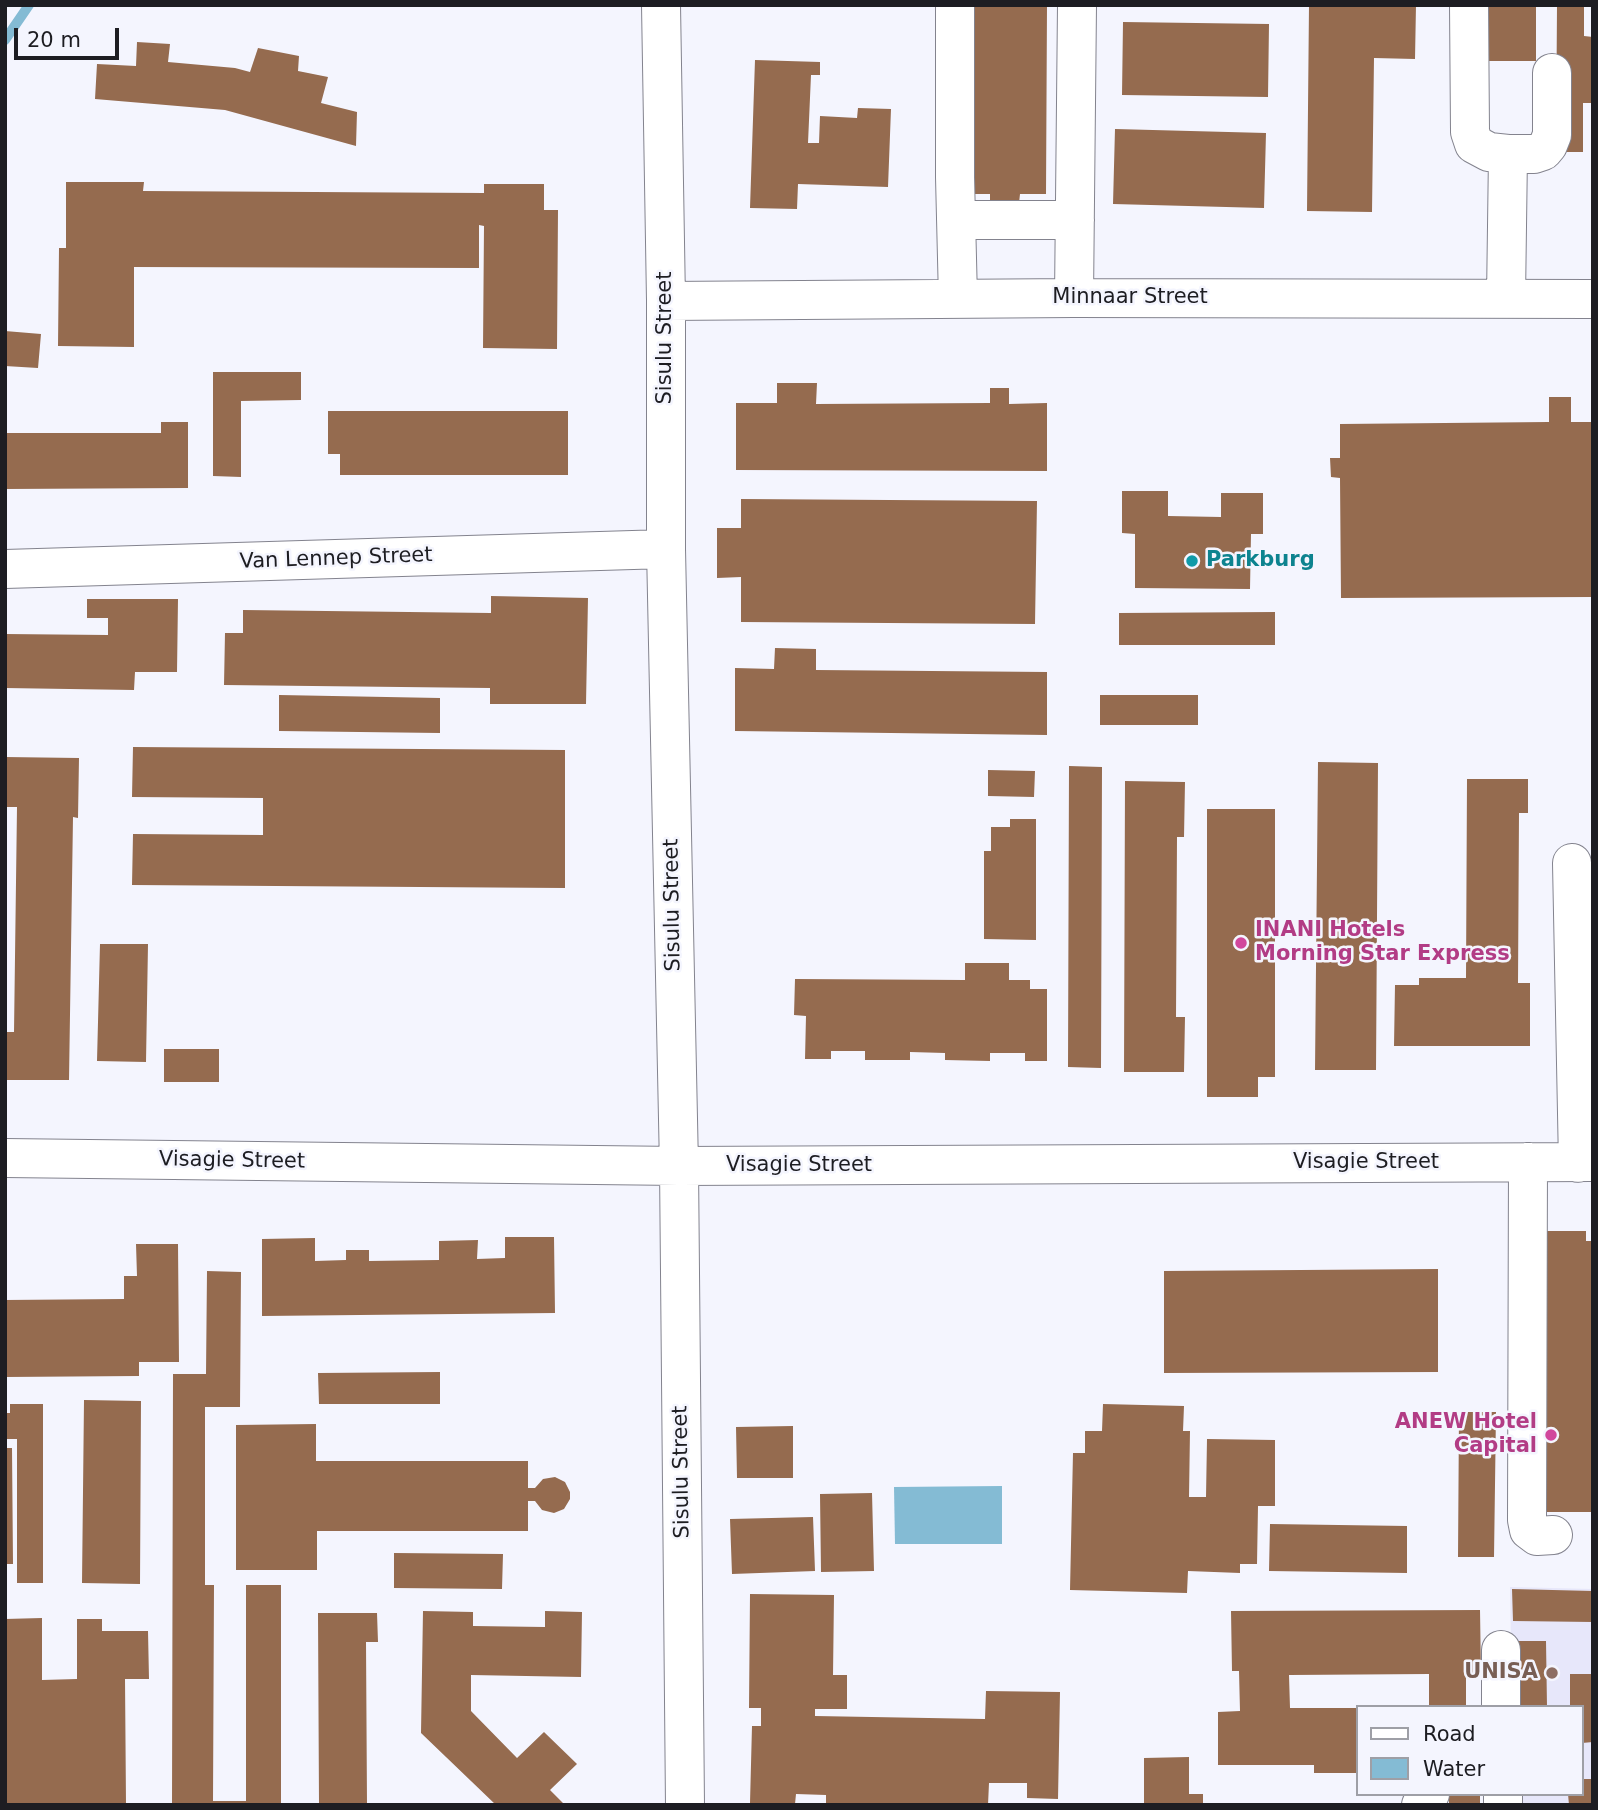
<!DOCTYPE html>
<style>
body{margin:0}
#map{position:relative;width:1598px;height:1810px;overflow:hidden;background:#f4f5fe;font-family:"DejaVu Sans",sans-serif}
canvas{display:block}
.frame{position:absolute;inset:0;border:7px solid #1d1d22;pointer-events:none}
.legend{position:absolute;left:1356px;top:1705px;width:228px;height:91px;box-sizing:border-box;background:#f4f5fe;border:2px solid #9e9fa6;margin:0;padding:9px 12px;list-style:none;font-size:21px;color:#1d1d22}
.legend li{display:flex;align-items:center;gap:14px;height:35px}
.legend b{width:35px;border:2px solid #9e9fa6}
.scale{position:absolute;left:14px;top:28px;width:105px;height:32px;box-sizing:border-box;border:4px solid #1d1d22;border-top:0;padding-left:9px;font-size:21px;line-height:24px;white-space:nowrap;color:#1d1d22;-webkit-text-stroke:5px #f4f5fe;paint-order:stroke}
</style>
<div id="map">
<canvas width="1598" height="1810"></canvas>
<div class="frame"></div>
<ul class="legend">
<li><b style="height:9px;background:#fff"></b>Road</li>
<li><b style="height:19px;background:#84bbd4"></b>Water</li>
</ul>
<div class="scale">20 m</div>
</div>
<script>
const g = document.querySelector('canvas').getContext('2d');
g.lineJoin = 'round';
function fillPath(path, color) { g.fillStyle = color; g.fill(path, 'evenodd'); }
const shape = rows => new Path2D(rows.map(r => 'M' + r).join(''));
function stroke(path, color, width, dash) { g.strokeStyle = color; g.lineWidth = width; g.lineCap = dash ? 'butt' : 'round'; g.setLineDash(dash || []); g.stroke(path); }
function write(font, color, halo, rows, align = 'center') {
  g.font = font + ' "DejaVu Sans",sans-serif'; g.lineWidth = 5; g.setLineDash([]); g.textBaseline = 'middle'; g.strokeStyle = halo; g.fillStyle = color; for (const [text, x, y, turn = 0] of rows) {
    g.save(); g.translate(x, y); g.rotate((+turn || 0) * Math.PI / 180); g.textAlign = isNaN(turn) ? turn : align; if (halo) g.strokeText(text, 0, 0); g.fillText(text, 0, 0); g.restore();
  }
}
const built = shape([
 [1510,1587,1593,1589,1593,1805,1512,1805,1512,1794,1582,1794,1582,1707,1512,1707]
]);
const water = shape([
 [1002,1486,1002,1544,895,1544,894,1487]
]);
const stream = shape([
 [5,40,29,5]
]);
const building = shape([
 [960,5,1047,5,1046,194,1020,194,1019,203,990,203,990,194,959,194],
 [1309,5,1416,5,1415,59,1374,58,1372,212,1307,211],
 [1478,5,1536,5,1536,61,1478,61],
 [1557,5,1584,5,1584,36,1593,37,1593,103,1583,103,1583,152,1556,152],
 [1123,22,1269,24,1268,97,1122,95],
 [137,42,170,44,168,62,235,68,250,72,258,48,299,56,298,71,328,77,321,103,357,112,356,146,225,110,95,99,97,64,136,66],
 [755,60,820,62,820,75,811,75,808,143,819,143,820,116,857,118,858,108,891,109,888,187,798,184,797,209,750,208],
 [1115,129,1266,133,1264,208,1113,204],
 [66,182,144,182,143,191,484,193,484,184,544,184,544,210,558,210,557,349,483,348,484,226,479,225,479,268,134,267,134,347,58,346,59,248,66,248],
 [5,331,41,334,38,368,5,366],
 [213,372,301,372,301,400,241,401,241,477,213,476],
 [777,383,817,383,816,404,990,403,990,388,1009,388,1009,404,1047,403,1047,471,736,470,736,403,777,403],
 [1549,397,1571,397,1571,422,1593,422,1593,597,1341,598,1340,478,1331,477,1330,458,1340,458,1340,424,1549,422],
 [328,411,568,411,568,475,340,475,340,454,328,454],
 [161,422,188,422,188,488,5,489,5,433,161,433],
 [1122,491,1168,491,1168,516,1221,517,1221,493,1263,493,1263,534,1251,534,1250,589,1135,588,1135,534,1122,533],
 [741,499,1037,501,1035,624,741,622,741,577,717,578,717,528,741,528],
 [491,596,588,598,586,704,490,704,490,688,224,685,225,633,243,633,243,610,491,613],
 [87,599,178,599,177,672,135,672,134,690,5,688,5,634,108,635,108,618,87,618],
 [1275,612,1275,645,1119,645,1119,613],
 [775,648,816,649,816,670,1047,672,1047,735,735,731,735,668,774,669],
 [279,695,440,698,440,733,279,731],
 [1100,695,1198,695,1198,725,1100,725],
 [133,747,565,750,565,888,132,885,133,834,263,835,263,798,132,797],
 [5,757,79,758,78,818,73,817,69,1080,5,1080,5,1032,14,1032,17,807,5,807],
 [1318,762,1378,763,1376,1070,1315,1070],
 [1069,766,1102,767,1101,1068,1068,1067],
 [988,770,1035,771,1034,797,988,796],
 [1467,779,1528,779,1528,813,1519,813,1518,983,1530,983,1530,1046,1394,1046,1395,985,1419,985,1419,978,1466,978],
 [1125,781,1185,782,1184,837,1177,837,1176,1017,1185,1017,1184,1072,1124,1072],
 [1207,809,1275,809,1275,1077,1258,1077,1258,1097,1207,1097],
 [1010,819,1036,819,1036,940,984,939,984,851,991,851,991,827,1010,827],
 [100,944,148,944,146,1062,97,1061],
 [965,963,1009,963,1009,980,1030,980,1030,989,1047,989,1047,1061,1025,1061,1025,1053,990,1053,990,1061,945,1060,945,1053,910,1052,910,1060,865,1060,865,1051,831,1051,831,1059,805,1059,806,1016,794,1015,795,979,965,980],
 [164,1049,219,1049,219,1082,164,1082],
 [1527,1231,1586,1231,1586,1241,1593,1241,1593,1512,1509,1512],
 [505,1237,554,1237,555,1313,262,1316,262,1239,315,1238,315,1261,346,1260,346,1250,369,1250,369,1261,439,1260,439,1241,478,1240,477,1259,505,1258],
 [136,1244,178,1244,179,1362,139,1362,139,1376,5,1377,5,1300,124,1299,124,1276,137,1276],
 [1438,1269,1438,1372,1164,1373,1164,1271],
 [207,1271,241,1272,240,1407,205,1407,205,1585,214,1585,213,1801,246,1801,246,1585,281,1585,281,1805,172,1805,173,1374,206,1374],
 [440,1372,440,1404,319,1404,318,1373],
 [84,1400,141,1401,140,1584,82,1583],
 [10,1404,43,1404,43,1583,17,1583,17,1439,5,1439,5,1413,10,1413],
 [1103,1404,1184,1406,1183,1431,1190,1431,1189,1497,1206,1497,1207,1439,1275,1440,1275,1506,1258,1506,1257,1564,1240,1564,1240,1573,1188,1571,1187,1593,1070,1590,1073,1453,1085,1453,1085,1431,1102,1431],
 [1459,1412,1496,1412,1494,1557,1458,1557],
 [316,1424,316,1461,528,1461,528,1488,535,1488,543,1479,555,1477,565,1482,570,1492,570,1499,564,1509,554,1513,542,1510,535,1501,528,1501,528,1531,317,1531,317,1570,236,1570,236,1425],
 [793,1426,793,1478,737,1478,736,1427],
 [5,1448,12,1448,13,1564,5,1564],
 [872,1493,874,1571,821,1572,820,1494],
 [813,1517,815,1571,732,1574,730,1519],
 [1270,1524,1407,1526,1407,1573,1269,1571],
 [394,1553,503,1554,502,1589,394,1588],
 [1512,1589,1593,1591,1593,1622,1513,1621],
 [750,1594,834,1595,833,1675,847,1675,847,1709,815,1709,815,1716,985,1719,986,1691,1060,1692,1058,1799,1027,1798,1027,1783,989,1783,988,1805,826,1805,826,1795,796,1794,795,1804,750,1803,752,1726,761,1726,761,1708,749,1708],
 [1480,1610,1481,1674,1466,1674,1466,1707,1429,1707,1429,1674,1289,1675,1290,1708,1358,1708,1358,1773,1314,1773,1314,1765,1218,1765,1218,1712,1240,1711,1239,1671,1232,1671,1231,1611],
 [423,1611,473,1612,473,1626,545,1627,545,1611,582,1612,581,1677,471,1675,471,1711,517,1758,544,1732,577,1764,550,1790,565,1805,496,1805,421,1733],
 [318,1613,377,1613,378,1642,366,1642,367,1805,319,1805],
 [42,1618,42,1680,77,1679,77,1619,102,1619,102,1631,148,1631,149,1679,125,1679,126,1805,5,1805,5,1619],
 [1516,1641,1546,1641,1547,1707,1518,1707],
 [1570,1674,1593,1674,1593,1742,1582,1743,1582,1707,1570,1707],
 [1189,1757,1189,1794,1203,1794,1203,1805,1144,1805,1144,1758],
 [1582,1779,1593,1779,1593,1805,1569,1805,1568,1794,1582,1794],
 [1449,1794,1480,1794,1480,1805,1449,1805]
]);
const minor = shape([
 [661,5,666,301,666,549,679,1166,685,1805],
 [955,5,955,177,958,299],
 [1469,5,1470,132,1474,144,1489,152,1508,154,1506,298],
 [1508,154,1534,154,1543,151,1548,145,1552,135,1552,73],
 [956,220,1075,220],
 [1074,298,1077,5],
 [666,301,1074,298,1593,299],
 [5,569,666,549],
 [1572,863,1578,1163],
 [5,1158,679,1166,1593,1162],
 [1528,1162,1527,1520,1529,1530,1537,1536,1553,1535],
 [1501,1650,1501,1707],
 [1503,1794,1503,1805],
 [1421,1805,1430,1794]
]);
const markers = [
 [1192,561,7,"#0f9aa8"],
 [1241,943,7,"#d1479c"],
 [1551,1435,7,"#d1479c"],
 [1552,1673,7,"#8d6e63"]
];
const streetNames = [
 ["Minnaar Street",1130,298],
 ["Sisulu Street",666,338,-90],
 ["Van Lennep Street",336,559,-2],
 ["Sisulu Street",673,905,-91],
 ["Visagie Street",232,1161,1],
 ["Visagie Street",1366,1163],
 ["Visagie Street",799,1166],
 ["Sisulu Street",682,1472,-91]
];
const cultureNames = [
 ["Parkburg",1206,561]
];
const hotelNames = [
 ["INANI Hotels",1255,931],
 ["Morning Star Express",1255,955],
 ["ANEW Hotel",1537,1423,"right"],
 ["Capital",1537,1447,"right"]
];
const educationNames = [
 ["UNISA",1538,1673]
];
fillPath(built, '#e7e7fa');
fillPath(water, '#84bbd4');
stroke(stream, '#84bbd4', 10);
fillPath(building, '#956b4f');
stroke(minor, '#83838e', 40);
stroke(minor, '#fff', 38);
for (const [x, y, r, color] of markers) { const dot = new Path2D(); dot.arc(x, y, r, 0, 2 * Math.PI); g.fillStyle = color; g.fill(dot); stroke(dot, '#f4f5fe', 2.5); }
write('21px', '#1d1d22', '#f4f5fe', streetNames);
write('bold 21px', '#0d838f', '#f4f5fe', cultureNames, 'left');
write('bold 21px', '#b23c85', '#f4f5fe', hotelNames, 'left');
write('bold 21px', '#785e54', '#f4f5fe', educationNames, 'right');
</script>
